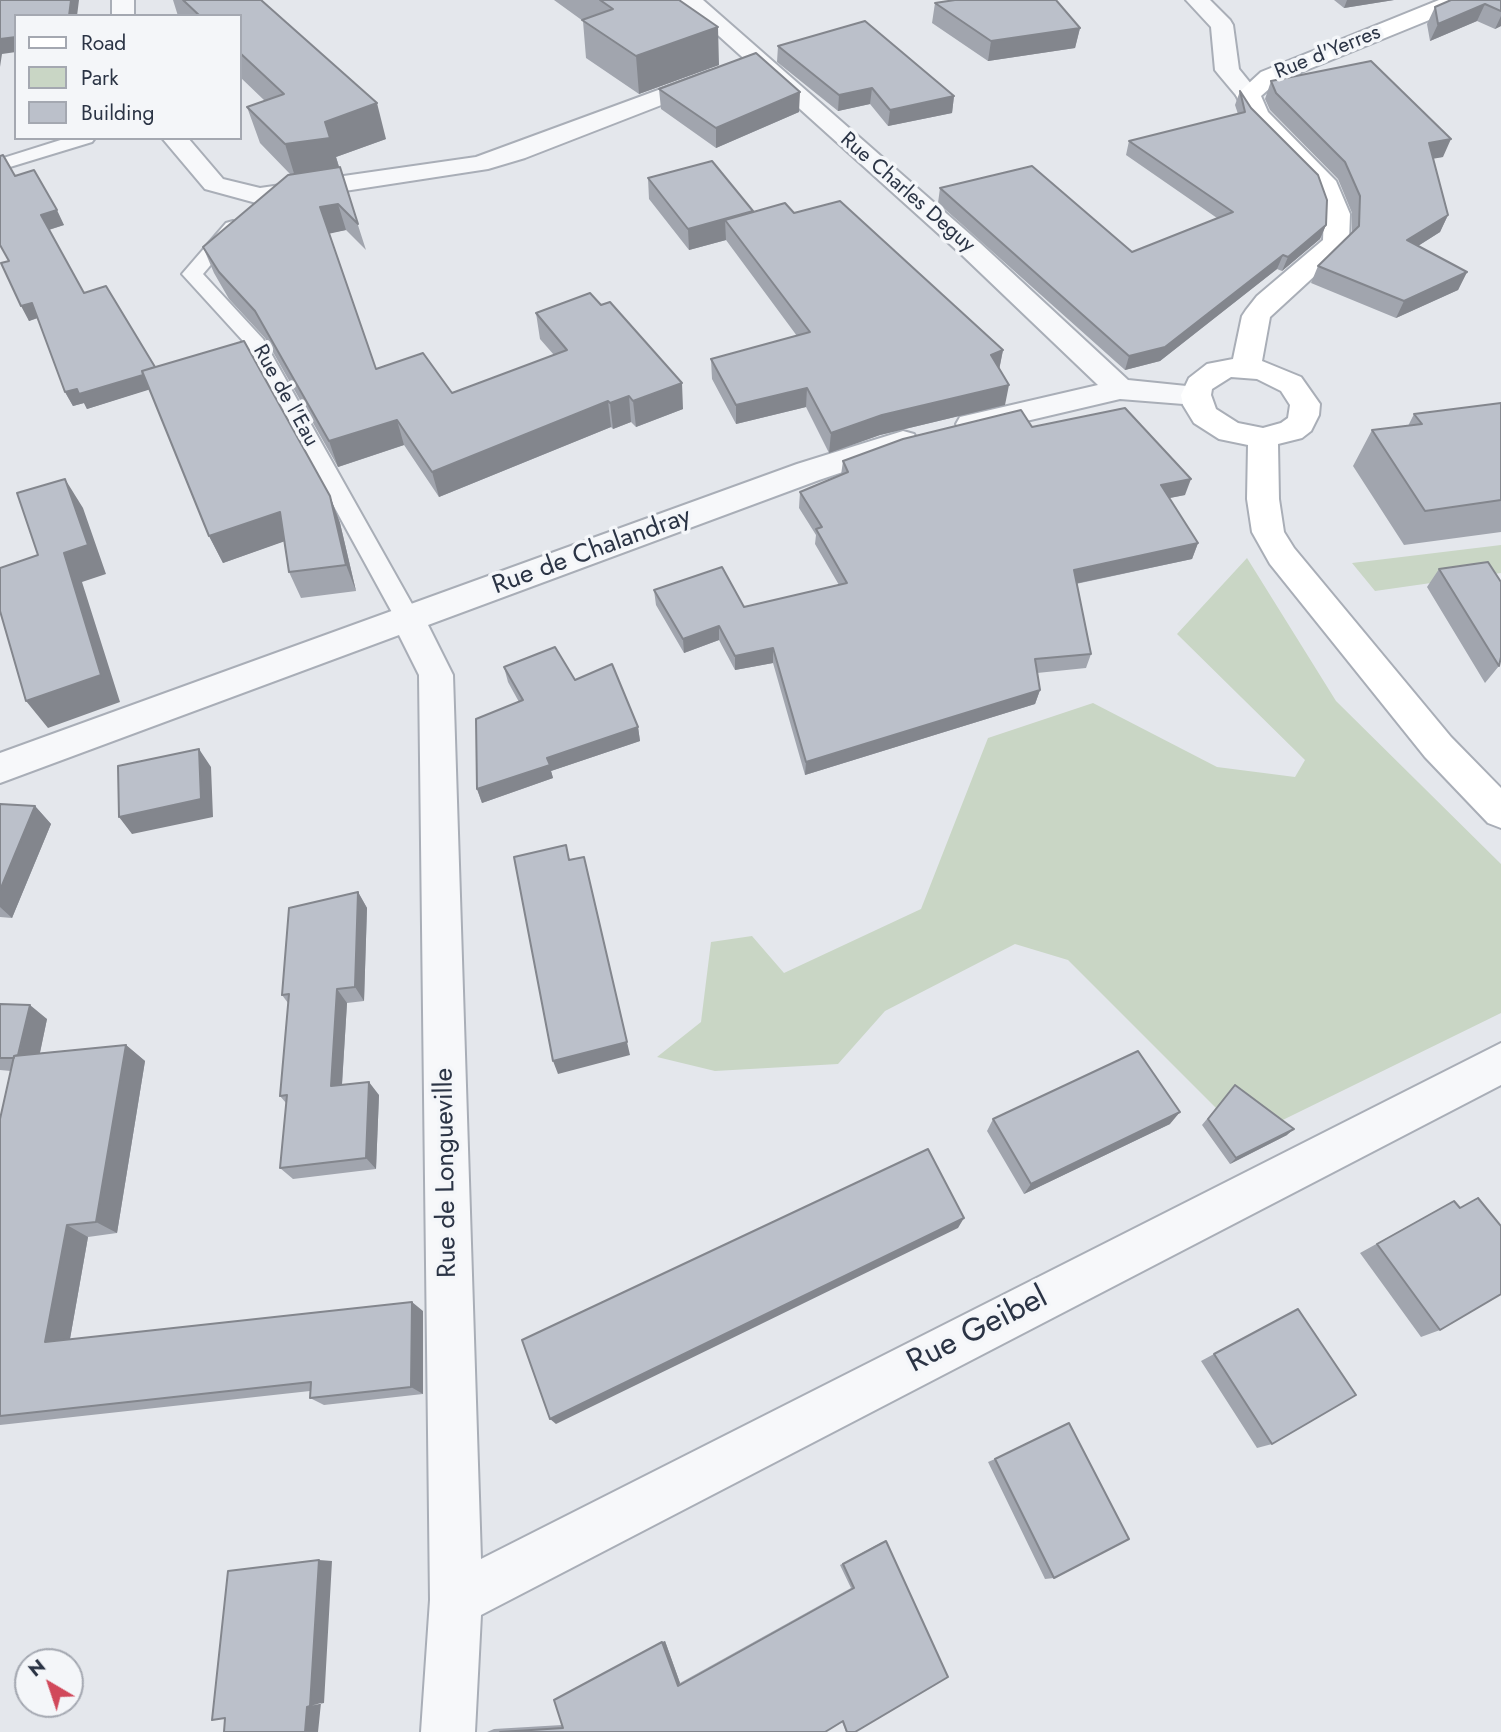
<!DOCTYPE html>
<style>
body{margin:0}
#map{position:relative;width:1501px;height:1732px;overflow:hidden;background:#e4e7ec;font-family:Jost,sans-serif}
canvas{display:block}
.legend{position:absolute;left:14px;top:14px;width:228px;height:126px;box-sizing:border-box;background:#f4f6f9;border:2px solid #a4a8b1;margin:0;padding:9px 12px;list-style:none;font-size:21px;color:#2b3445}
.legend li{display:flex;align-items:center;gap:14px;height:35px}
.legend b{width:35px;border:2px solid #a4a8b1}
.north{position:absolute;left:14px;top:1648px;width:70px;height:70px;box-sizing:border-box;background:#f4f6f9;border:2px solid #a4a8b1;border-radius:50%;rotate:321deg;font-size:19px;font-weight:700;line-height:28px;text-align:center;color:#2b3445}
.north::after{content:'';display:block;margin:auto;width:24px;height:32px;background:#d1495b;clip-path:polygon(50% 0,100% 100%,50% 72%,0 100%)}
</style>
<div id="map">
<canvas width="1501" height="1732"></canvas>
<ul class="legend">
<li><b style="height:9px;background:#fff"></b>Road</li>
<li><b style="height:19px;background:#c9d6c5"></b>Park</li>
<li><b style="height:19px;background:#bbc0ca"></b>Building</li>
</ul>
<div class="north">N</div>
</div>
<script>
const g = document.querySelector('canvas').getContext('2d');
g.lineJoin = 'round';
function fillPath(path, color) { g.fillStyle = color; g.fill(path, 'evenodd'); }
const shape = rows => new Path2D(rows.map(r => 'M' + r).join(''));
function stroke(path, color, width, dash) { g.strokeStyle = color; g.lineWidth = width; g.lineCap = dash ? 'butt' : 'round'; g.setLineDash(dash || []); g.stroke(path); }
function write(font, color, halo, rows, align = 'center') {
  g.font = font + ' Jost,sans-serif'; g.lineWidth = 7; g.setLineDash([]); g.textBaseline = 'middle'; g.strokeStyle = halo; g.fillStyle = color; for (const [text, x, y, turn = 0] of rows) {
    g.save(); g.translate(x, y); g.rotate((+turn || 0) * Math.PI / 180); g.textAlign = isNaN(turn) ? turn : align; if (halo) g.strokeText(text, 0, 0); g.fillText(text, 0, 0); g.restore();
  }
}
const green = shape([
 [1501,545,1501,573,1375,591,1352,563],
 [1247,558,1336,701,1501,864,1501,1013,1246,1138,1068,960,1015,944,885,1011,838,1064,715,1071,657,1057,701,1022,711,942,752,936,784,973,921,909,988,738,1093,703,1217,767,1295,777,1305,760,1177,634]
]);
const lane = shape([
 [67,138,95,138,92,142,0,170,0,159,67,138],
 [233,221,243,227,203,274,263,339,421,620,418,627,409,629,400,627,244,342,182,274,226,223,233,221]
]);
const street = shape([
 [112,0,134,0,134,16,112,16,112,0],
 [679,0,703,0,980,243,1128,380,1206,388,1211,395,1206,402,1196,405,1120,399,971,434,960,431,956,424,960,417,1098,385,962,255,679,0],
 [1186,0,1210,0,1230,20,1233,25,1239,69,1260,95,1256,100,1240,100,1219,75,1215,70,1211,27,1186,0],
 [710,71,718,73,722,78,718,83,525,158,488,169,260,204,205,189,162,138,188,138,223,179,260,188,476,157,710,71],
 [903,431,914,434,918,441,914,448,819,480,428,625,453,675,481,1559,1501,1043,1501,1085,481,1615,475,1732,421,1732,430,1600,419,675,399,635,0,783,0,753,797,464,903,431]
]);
const secondary = shape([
 [1439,0,1469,0,1466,5,1277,82,1261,96,1268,112,1336,181,1350,214,1349,242,1345,248,1270,317,1262,361,1301,377,1320,404,1319,415,1311,431,1302,438,1278,444,1279,499,1284,532,1294,548,1451,737,1501,788,1501,828,1488,823,1425,757,1270,564,1252,532,1247,499,1248,445,1219,439,1194,423,1183,405,1181,395,1189,378,1207,364,1233,359,1242,316,1246,310,1257,296,1323,240,1324,214,1315,188,1248,120,1236,95,1261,72,1439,0],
 [1231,377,1257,379,1281,391,1290,405,1288,418,1281,423,1263,428,1238,423,1216,409,1211,395,1212,389,1231,377]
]);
const wall = shape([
 [173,0,261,0,386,139,336,157,366,250,346,230,329,233,376,369,452,393,554,355,540,339,536,313,683,409,636,427,631,422,613,429,611,427,439,497,404,445,338,467,265,338,229,299,214,273,203,247,290,174,260,143,247,107,265,101,240,77,240,16,178,16],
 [554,0,679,0,719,65,639,94,586,58,583,21],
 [1334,0,1394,0,1344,8],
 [1501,0,1501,26,1495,29,1477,21,1430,41,1427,24,1435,7],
 [935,3,1080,28,1075,48,988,61,932,23],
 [778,46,954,96,952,113,888,126,870,104,838,111,777,62],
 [1271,81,1443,157,1433,158,1448,215,1440,232,1418,246,1467,272,1458,290,1396,318,1311,283,1318,266,1352,233,1352,213,1338,179,1270,110,1265,99],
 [659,89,799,112,716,148,661,109],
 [1240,91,1326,225,1320,239,1282,271,1277,269,1160,361,1125,370,938,203,940,188,1132,252,1217,218,1126,155,1129,141,1238,114,1235,105],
 [2,155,15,176,64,225,49,230,84,293,155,367,330,496,340,523,356,591,301,598,289,572,284,541,223,563,209,536,149,389,87,409,84,403,73,406,65,392,38,318,29,321,9,261],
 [648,178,753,211,753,213,794,213,1003,350,999,370,1005,405,880,435,829,453,806,407,736,424,712,379,711,359,797,336,726,240,689,250,649,199],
 [1501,403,1501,532,1404,545,1353,466,1372,430,1408,426,1414,414],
 [1032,427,1185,495,1169,498,1198,543,1192,559,1076,584,1091,654,1086,668,1037,673,1040,690,1035,704,805,775,773,663,735,670,719,640,684,653,656,605,654,590,744,607,839,585,815,544,816,535,799,508,800,492,841,475,843,461],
 [1439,569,1499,666,1485,683,1427,587],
 [504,667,575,680,638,727,640,741,551,771,553,778,482,803,477,789,519,702,508,682],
 [0,804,35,806,51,824,12,918,0,917],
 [358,892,367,908,364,1001,347,1003,342,1085,379,1095,376,1169,293,1179,280,1168,286,1103,280,1096,288,1003,282,995],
 [0,1004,47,1019,40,1053,126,1045,145,1061,117,1233,88,1237,70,1339,423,1311,423,1394,324,1405,310,1398,310,1391,0,1425,0,1119,11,1071,0,1070],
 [1235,1085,1287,1135,1230,1164,1202,1125],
 [993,1119,1170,1124,1024,1194,987,1131],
 [1454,1201,1440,1330,1421,1337,1360,1253],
 [1298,1309,1272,1444,1257,1448,1201,1361],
 [995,1459,1054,1578,1045,1579,988,1462],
 [882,1542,855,1732,846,1732,842,1722,825,1732,487,1732,494,1729,562,1725,665,1641,680,1683,851,1588,840,1565]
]);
const shadedWall = shape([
 [71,0,79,0,77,16,69,16],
 [1347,0,1394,0,1344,8],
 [1485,4,1477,21,1430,41,1438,24],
 [1501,16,1501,26,1495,29],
 [718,27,719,65,639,94,636,56],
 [1080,28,1075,48,988,61,991,41],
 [16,37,16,52,2,54,0,67,0,39],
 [872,88,870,104,838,111,839,95],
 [800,92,799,112,716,148,716,128],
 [954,96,952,113,888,126,890,110],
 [377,103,386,139,336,157,341,174,296,180,285,144,325,122],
 [1451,139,1443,157,1421,161,1429,143],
 [338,204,346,230,328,234,320,207],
 [57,210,64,225,48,230,41,215],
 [753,211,753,232,725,220,726,240,689,250,688,229],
 [1448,215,1440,232,1399,258,1407,240],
 [1326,225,1320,239,1282,271,1288,257],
 [1283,255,1277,269,1160,361,1125,370,1129,356],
 [1467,272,1458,290,1396,318,1404,301],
 [32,303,40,317,29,321,21,306],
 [1003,350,999,370,991,355],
 [157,371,164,385,87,409,84,403,73,406,65,392],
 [682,383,683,409,636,427,633,401],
 [1009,385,1005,405,880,435,829,453,831,433,882,415],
 [807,388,806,407,736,424,736,405],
 [629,396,631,422,613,429,610,403],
 [608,401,611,427,439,497,432,472],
 [397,420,404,445,338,467,329,441],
 [65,479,83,508,106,574,82,582,120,702,48,728,26,701,64,553],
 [1191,479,1185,495,1155,501,1161,485],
 [330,496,340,523,356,591,346,565],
 [280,512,291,539,223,563,209,536],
 [1198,543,1192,559,1069,585,1074,570],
 [719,626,719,640,684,653,683,639],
 [773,648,773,663,735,670,735,656],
 [1040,690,1035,704,805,775,806,762],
 [638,727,640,741,551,771,553,778,482,803,477,789,547,758],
 [199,749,211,767,213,817,132,834,119,817],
 [35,806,51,824,12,918,0,907,0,890],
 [358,892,367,908,364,1001,355,987],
 [337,989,347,1003,341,1099,331,1086],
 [30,1005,47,1019,36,1071,18,1058],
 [627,1042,630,1055,558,1074,553,1061],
 [126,1045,145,1061,117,1233,96,1222],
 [369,1082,379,1095,376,1169,366,1158],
 [1180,1112,1170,1124,1024,1194,1031,1184],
 [1294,1129,1287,1135,1230,1164,1236,1158],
 [964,1218,958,1228,556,1424,550,1419],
 [67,1225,88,1237,68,1350,45,1342],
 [412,1302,423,1311,423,1394,411,1387],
 [319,1560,332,1561,324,1703,310,1706],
 [665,1641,680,1683,678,1686,662,1642],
 [321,1703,318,1732,305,1732,307,1707]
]);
const building = shape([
 [0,0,71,0,69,16,16,16,16,37,0,39,0,0],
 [183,0,261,0,377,103,325,122,330,138,285,144,247,107,284,94,240,53,240,16,200,16,183,0],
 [600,0,679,0,718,27,636,56,582,20,613,9,600,0],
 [955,0,1056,0,1080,28,991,41,935,3,955,0],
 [1451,0,1501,0,1501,11,1485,4,1438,24,1435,7,1451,0],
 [865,21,954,96,890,110,872,88,839,95,778,46,865,21],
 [756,53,800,92,716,128,659,89,756,53],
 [1371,61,1451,139,1429,143,1448,215,1407,240,1467,272,1404,301,1318,266,1359,226,1360,196,1345,162,1276,93,1271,81,1371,61],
 [1240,91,1251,108,1318,175,1327,200,1326,225,1288,257,1283,255,1165,347,1129,356,940,188,1032,166,1132,252,1233,212,1129,141,1245,112,1240,91],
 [3,155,15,176,34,170,57,210,41,215,84,293,106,286,155,367,142,371,143,375,79,394,77,389,65,392,32,303,21,306,1,263,9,261,0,245,0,156,3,155],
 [712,161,753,211,688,229,648,178,712,161],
 [340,167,358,224,338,204,320,207,376,369,423,353,452,393,567,350,536,313,590,293,601,305,610,302,682,383,633,401,629,396,610,403,608,401,432,472,397,420,329,441,255,311,219,272,203,247,288,175,340,167],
 [840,201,1003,350,991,355,1009,385,882,415,831,433,807,388,736,405,711,359,810,332,725,220,785,203,794,213,840,201],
 [244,341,330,496,346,565,289,572,280,512,209,536,142,371,244,341],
 [1501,403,1501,500,1425,511,1372,430,1422,424,1414,414,1501,403],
 [1125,408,1191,479,1161,485,1198,543,1074,570,1091,654,1035,659,1040,690,806,762,773,648,735,656,719,626,683,639,654,590,722,567,744,607,847,583,816,529,822,527,800,492,848,472,843,461,903,439,1021,410,1032,427,1125,408],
 [65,479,88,545,64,553,101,675,26,701,0,611,0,568,38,555,17,493,65,479],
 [1488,562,1501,582,1501,657,1499,666,1439,569,1488,562],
 [555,647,575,680,612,664,638,727,547,758,550,765,477,789,476,719,523,700,504,667,555,647],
 [199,749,201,799,119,817,118,766,199,749],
 [0,804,35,806,0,890,0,804],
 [566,845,569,860,584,857,627,1042,553,1061,514,857,566,845],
 [358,892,355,987,337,989,331,1086,369,1082,366,1158,280,1168,287,1095,280,1096,289,994,282,995,289,908,358,892],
 [0,1004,30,1005,18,1055,14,1056,14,1058,0,1058,0,1004],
 [126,1045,96,1222,67,1225,45,1342,412,1302,411,1387,310,1398,311,1382,0,1416,0,1119,14,1056,126,1045],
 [1138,1051,1180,1112,1031,1184,993,1119,1138,1051],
 [1235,1085,1294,1129,1236,1158,1208,1119,1235,1085],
 [928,1149,964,1218,550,1419,522,1340,928,1149],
 [1478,1198,1501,1226,1501,1294,1440,1330,1377,1244,1454,1201,1460,1208,1478,1198],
 [1298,1309,1356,1395,1272,1444,1214,1354,1298,1309],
 [1069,1423,1129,1539,1054,1578,995,1459,1069,1423],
 [886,1541,948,1677,855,1732,847,1732,843,1721,825,1732,500,1732,563,1728,554,1700,662,1642,678,1686,854,1588,843,1564,886,1541],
 [319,1560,310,1706,307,1707,305,1732,224,1732,225,1718,212,1720,228,1571,319,1560]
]);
const farStreetnames = [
 ["Rue d'Yerres",1328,53,-22],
 ["Rue Charles Deguy",907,193,41],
 ["Rue de l'Eau",285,396,61]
];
const streetNames = [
 ["Rue de Chalandray",592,552,-20],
 ["Rue de Longueville",447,1173,-91]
];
const nearStreetnames = [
 ["Rue Geibel",978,1331,-27]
];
fillPath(green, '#c9d6c5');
stroke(lane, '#a9aeb7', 4);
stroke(street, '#a9aeb7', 4);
stroke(secondary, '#a9aeb7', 4);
fillPath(lane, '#f7f8fa');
fillPath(street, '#f7f8fa');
fillPath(secondary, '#fff');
fillPath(wall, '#a1a5ae');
fillPath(shadedWall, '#83868d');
fillPath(building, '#bbc0ca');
stroke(building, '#83868d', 2);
write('21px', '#2b3445', '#f4f6f9', farStreetnames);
write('26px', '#2b3445', '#f4f6f9', streetNames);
write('32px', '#2b3445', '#f4f6f9', nearStreetnames);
</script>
